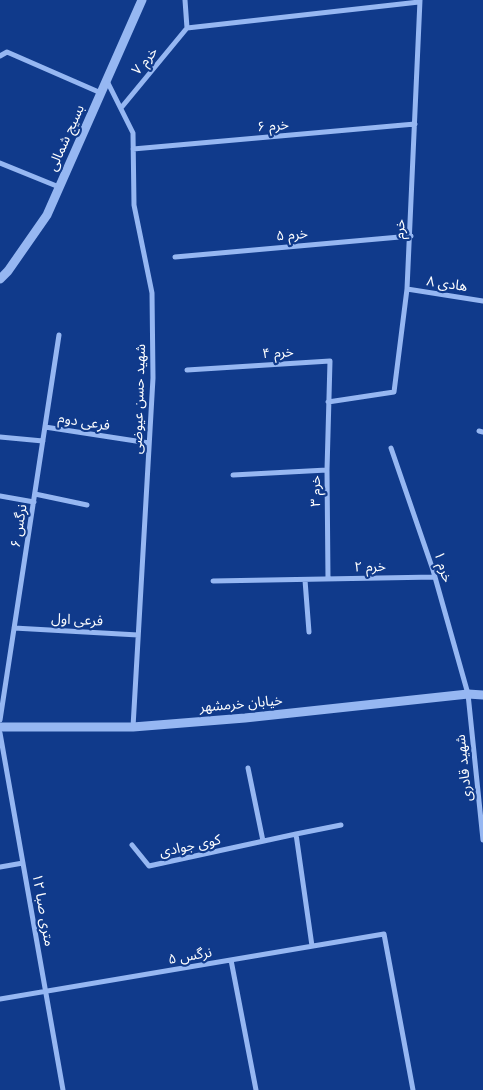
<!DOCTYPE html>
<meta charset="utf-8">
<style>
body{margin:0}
canvas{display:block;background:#103a8b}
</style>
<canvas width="483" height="1090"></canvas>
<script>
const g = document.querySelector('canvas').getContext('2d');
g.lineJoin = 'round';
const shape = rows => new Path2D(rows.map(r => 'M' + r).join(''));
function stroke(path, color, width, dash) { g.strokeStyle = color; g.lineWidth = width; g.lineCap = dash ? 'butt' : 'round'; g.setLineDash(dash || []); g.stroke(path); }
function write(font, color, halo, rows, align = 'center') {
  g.font = font + ' Mulish,"Noto Sans Arabic",sans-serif'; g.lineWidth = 4.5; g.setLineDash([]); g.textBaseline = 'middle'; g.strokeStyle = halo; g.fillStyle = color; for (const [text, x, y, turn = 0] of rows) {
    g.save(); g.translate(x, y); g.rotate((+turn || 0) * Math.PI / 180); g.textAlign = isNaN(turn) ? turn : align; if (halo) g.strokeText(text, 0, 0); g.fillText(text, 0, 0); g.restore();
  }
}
const minor = shape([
 [185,0,187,28],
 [0,56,7,52,101,93],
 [107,81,133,133,134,205,152,293,153,378,133,727],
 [121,108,187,28,419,2],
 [133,149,415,124],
 [0,163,59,187],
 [175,257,411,236],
 [407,289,483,301],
 [187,370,330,361,327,470,328,579],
 [328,402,394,392,407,289,420,0],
 [45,427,149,443],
 [479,431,483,432],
 [0,437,43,441],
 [391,448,433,570,468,694,483,840],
 [233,475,327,470],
 [35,494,87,505],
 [0,496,34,502],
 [305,580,309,632],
 [213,581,435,577],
 [14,628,138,635],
 [0,720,59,335],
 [0,733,63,1090],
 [248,768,263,841],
 [296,834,341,825],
 [132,845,149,866,296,834,312,946],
 [0,867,23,863],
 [231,960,256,1090],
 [0,999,384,934,413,1090]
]);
const tertiary = shape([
 [0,279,8,271,47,215,142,0],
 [0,727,133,727,245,718,468,694,483,695]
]);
const streetNames = [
 ["خرم ۷",145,61,-50],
 ["خرم ۶",273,126,-5],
 ["بسیج شمالی",66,138,-66],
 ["خرم",400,229,-87],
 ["خرم ۵",292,235,-5],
 ["هادی ۸",447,284,8],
 ["خرم ۴",278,353,-4],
 ["شهید حسن عیوضی",139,399,-88],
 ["فرعی دوم",84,422,9],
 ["خرم ۳",316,491,-90],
 ["نرگس ۶",19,526,-81],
 ["خرم ۲",370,567,-1],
 ["خرم ۱",443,567,73],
 ["فرعی اول",77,620,3],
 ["خیابان خرمشهر",241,704,-5],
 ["شهید قادری",464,768,-96],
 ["کوی جوادی",190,846,-12],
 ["۱۲ متری صبا",43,910,80],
 ["نرگس ۵",190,956,-10]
];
stroke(minor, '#96b7f2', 5);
stroke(tertiary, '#96b7f2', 9);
write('14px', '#fff', '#103a8b', streetNames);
</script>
